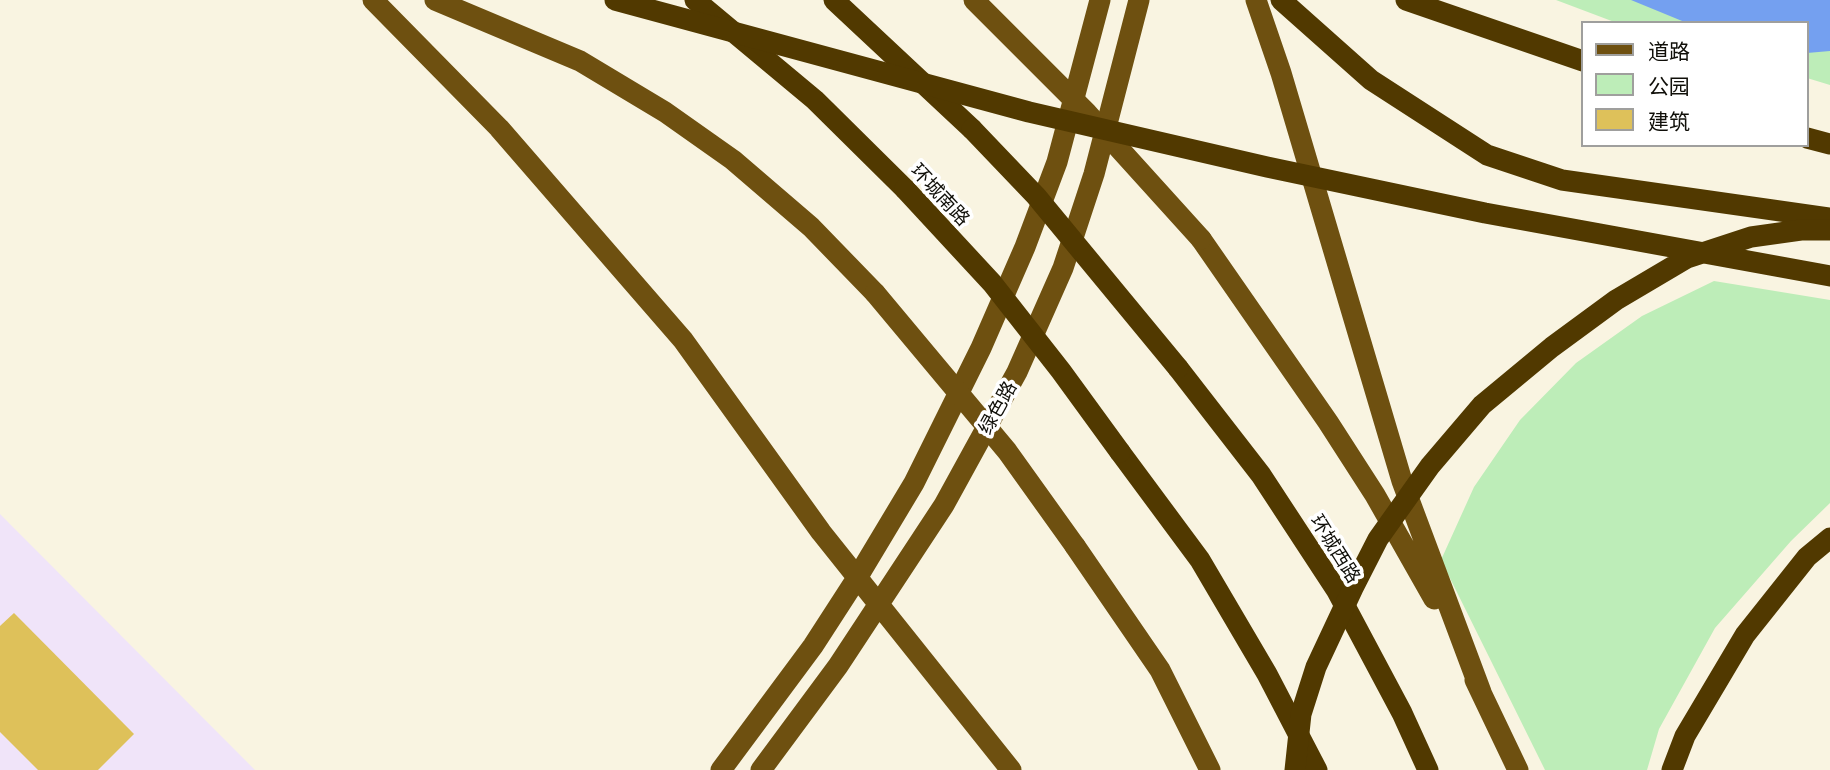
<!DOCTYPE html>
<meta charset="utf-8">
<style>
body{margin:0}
#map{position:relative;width:1830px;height:770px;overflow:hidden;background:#f9f4e1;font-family:"Asap Condensed","Noto Sans SC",sans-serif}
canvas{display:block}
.legend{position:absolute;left:1581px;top:21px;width:228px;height:126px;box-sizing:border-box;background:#fff;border:2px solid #9f9f9d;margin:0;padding:9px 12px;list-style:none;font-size:21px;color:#100f09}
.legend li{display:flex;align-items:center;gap:14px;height:35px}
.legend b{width:35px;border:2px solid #9f9f9d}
</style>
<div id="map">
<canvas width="1830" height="770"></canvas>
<ul class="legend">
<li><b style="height:9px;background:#6e5010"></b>道路</li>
<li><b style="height:19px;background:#bdedb8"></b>公园</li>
<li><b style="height:19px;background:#dec15a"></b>建筑</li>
</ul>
</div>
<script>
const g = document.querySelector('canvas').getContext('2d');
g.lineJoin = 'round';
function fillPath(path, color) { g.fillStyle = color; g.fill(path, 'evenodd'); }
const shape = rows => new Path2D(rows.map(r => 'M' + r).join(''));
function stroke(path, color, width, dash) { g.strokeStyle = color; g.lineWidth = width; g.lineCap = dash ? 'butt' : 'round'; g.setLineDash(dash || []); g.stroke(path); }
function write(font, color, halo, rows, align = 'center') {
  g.font = font + ' "Asap Condensed","Noto Sans SC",sans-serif'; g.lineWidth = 7; g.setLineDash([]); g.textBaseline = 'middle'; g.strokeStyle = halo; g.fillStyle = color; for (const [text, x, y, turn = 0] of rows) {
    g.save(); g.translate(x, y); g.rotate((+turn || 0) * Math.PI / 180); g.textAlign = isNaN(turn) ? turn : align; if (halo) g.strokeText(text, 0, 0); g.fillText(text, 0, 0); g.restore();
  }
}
const commercial = shape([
 [0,514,255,770,0,770]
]);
const green = shape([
 [1556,0,1830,0,1830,85,1807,78,1807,23,1617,23],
 [1714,281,1830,300,1830,503,1791,541,1715,628,1659,729,1647,770,1545,770,1441,560,1474,487,1520,420,1576,363,1642,316]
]);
const water = shape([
 [1631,0,1830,0,1830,51,1807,53,1807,23,1687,23]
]);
const building = shape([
 [14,613,134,734,98,770,38,770,0,732,0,626]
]);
const major = shape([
 [373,0,499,128,683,340,821,532,1011,770],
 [435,0,580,61,665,112,733,160,811,227,875,293],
 [1256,0,1281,73,1402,481,1481,692],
 [1201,239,1328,422,1375,495,1434,599],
 [1075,546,1160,670,1210,770],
 [1475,680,1518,770],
 [721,770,813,646,857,578,914,483,981,348,1025,247,1057,162,1100,0],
 [761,770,838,666,944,505,1017,372,1063,268,1094,174,1139,0]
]);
const highway = shape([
 [695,0,815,100,905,189],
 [834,0,972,129],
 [1281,0,1371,80,1487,155,1562,180,1830,218],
 [1406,0,1583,61],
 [1807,138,1830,144],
 [1178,368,1261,475,1337,591,1402,713,1428,770],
 [1120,452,1200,560,1267,674,1317,770],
 [1672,770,1685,736,1745,635,1807,557,1830,538]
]);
const majorBridge = shape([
 [974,0,1087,113,1201,239],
 [875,293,1007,451,1075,546]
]);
const highwayBridge = shape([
 [615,0,1029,112,1267,167,1485,213,1830,276],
 [972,129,1036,196,1178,368],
 [905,189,992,283,1061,371,1120,452],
 [1295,770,1301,714,1316,667,1353,588,1378,539,1430,466,1482,405,1552,347,1616,300,1687,258,1751,237,1801,230,1830,230]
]);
const streetNames = [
 ["环城南路",940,195,47],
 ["绿色路",998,408,-61],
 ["环城西路",1335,549,58]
];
fillPath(commercial, '#f0e4f9');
fillPath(green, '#bdedb8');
fillPath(water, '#74a0f0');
fillPath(building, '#dec15a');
stroke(major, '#6e5010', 21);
stroke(highway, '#513900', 21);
stroke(majorBridge, '#6e5010', 21);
stroke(highwayBridge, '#513900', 21);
write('19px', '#100f09', '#fff', streetNames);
</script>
